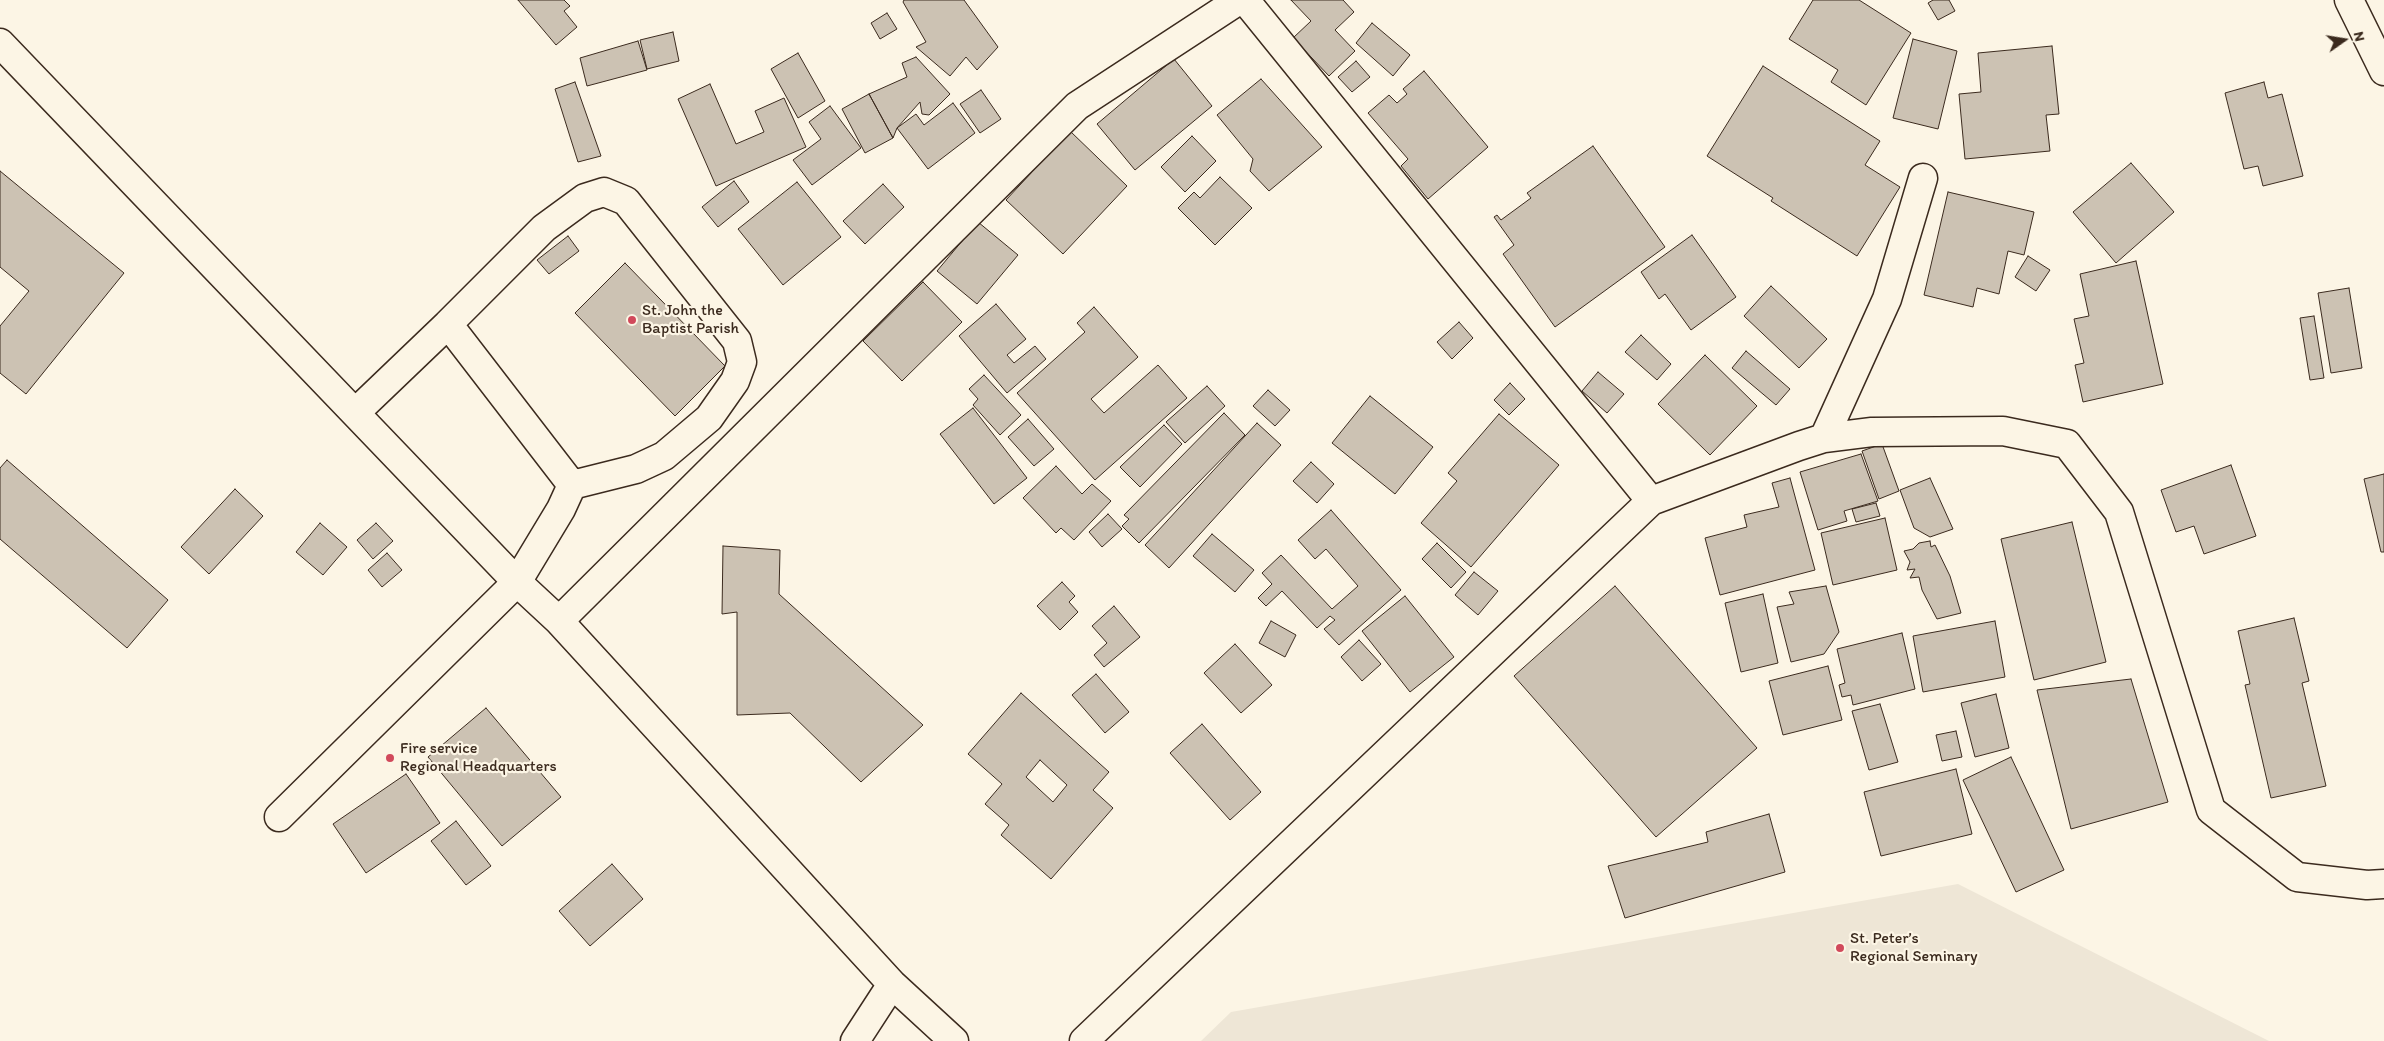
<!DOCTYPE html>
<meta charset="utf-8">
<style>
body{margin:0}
#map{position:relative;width:2384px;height:1041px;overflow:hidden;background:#fcf5e5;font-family:Itim,sans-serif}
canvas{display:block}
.north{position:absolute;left:2319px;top:15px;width:50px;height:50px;-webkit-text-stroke:4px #fcf5e5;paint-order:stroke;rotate:77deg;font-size:14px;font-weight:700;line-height:20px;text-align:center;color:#3b2a1e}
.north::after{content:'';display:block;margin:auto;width:18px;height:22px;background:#3b2a1e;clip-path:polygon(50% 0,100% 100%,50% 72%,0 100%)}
</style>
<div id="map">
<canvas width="2384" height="1041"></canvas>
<div class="north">N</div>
</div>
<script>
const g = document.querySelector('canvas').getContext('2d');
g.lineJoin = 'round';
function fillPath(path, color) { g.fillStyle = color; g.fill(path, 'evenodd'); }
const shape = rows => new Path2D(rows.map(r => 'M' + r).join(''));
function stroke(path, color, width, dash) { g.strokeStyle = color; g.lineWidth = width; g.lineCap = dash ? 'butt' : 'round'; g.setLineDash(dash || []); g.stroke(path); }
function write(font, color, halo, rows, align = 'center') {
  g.font = font + ' Itim,sans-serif'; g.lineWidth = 4.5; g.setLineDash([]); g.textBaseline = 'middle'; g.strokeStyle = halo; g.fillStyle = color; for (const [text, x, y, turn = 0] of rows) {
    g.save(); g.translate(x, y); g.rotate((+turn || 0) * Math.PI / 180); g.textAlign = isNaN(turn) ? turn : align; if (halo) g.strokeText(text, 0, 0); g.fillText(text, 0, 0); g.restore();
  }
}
const built = shape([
 [1958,884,2269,1041,1201,1041,1231,1012]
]);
const building = shape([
 [518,0,564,0,570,6,564,11,577,27,556,45,518,0],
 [904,0,964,0,998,47,977,70,966,57,950,76,916,47,926,42,903,2,904,0],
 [1291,0,1343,0,1354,12,1335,30,1355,51,1329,76,1293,38,1311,21,1291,0],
 [1813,0,1859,0,1911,33,1866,105,1831,82,1838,70,1789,39,1813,0],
 [1933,0,1949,0,1955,11,1938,20,1928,3,1933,0],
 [887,13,897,29,880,39,871,23,887,13],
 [1372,23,1410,55,1393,76,1356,43,1372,23],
 [673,32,679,61,647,69,640,40,673,32],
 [1913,39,1957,51,1938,129,1893,118,1913,39],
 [638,41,647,70,587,86,580,58,638,41],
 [2052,46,2059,114,2046,115,2050,151,1965,159,1959,94,1981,92,1978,53,2052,46],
 [798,53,825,101,798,118,771,69,798,53],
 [916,57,950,94,929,115,922,114,920,102,897,128,893,138,869,94,907,77,902,63,916,57],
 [1174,59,1212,106,1135,170,1097,124,1174,59],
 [1356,61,1370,77,1352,92,1338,77,1356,61],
 [1763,66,1880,141,1865,165,1900,187,1857,256,1771,201,1773,198,1707,156,1763,66],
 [1424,71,1488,147,1428,199,1401,166,1408,159,1368,113,1389,95,1397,103,1407,94,1403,89,1424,71],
 [1261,79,1322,147,1269,191,1250,171,1253,159,1217,115,1261,79],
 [575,82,601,156,578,162,555,89,575,82],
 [2264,82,2268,98,2282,94,2303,176,2263,186,2258,166,2244,169,2225,93,2264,82],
 [710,84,736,144,764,132,755,111,784,98,806,147,716,186,678,99,710,84],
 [981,90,1001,119,980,133,960,104,981,90],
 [869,94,893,138,865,153,842,109,869,94],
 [953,103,975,133,928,169,897,128,916,114,924,125,953,103],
 [830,106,861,148,812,185,793,160,821,139,809,122,830,106],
 [1070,131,1127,186,1063,254,1006,200,1070,131],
 [1192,136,1216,161,1185,192,1161,167,1192,136],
 [1593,146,1665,247,1555,327,1503,254,1514,245,1494,217,1497,215,1501,220,1531,198,1527,193,1593,146],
 [2131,163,2174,212,2116,263,2073,212,2131,163],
 [0,171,124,273,26,394,0,373,0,326,29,291,0,267,0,171],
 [1220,177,1252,208,1215,245,1178,208,1194,192,1200,198,1220,177],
 [734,181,749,202,718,227,702,207,734,181],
 [797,182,841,237,783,285,738,229,797,182],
 [883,184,904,207,865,244,843,221,883,184],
 [1948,192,2034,212,2024,255,2008,251,1999,294,1977,288,1973,307,1924,295,1948,192],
 [978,222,1018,255,977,304,937,271,978,222],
 [1692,235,1736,297,1691,330,1665,294,1659,299,1641,272,1692,235],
 [568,236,579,251,549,274,537,260,568,236],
 [2028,256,2050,270,2036,291,2015,277,2028,256],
 [2136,261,2163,384,2083,402,2075,365,2084,363,2074,319,2089,316,2080,274,2136,261],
 [625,263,725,366,675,416,575,313,625,263],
 [923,282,962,322,902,381,863,341,923,282],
 [1771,286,1827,339,1799,368,1744,316,1771,286],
 [2349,288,2362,368,2331,373,2318,293,2349,288],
 [996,304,1026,339,1007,355,1014,363,1035,346,1046,359,1007,393,959,336,996,304],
 [1094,307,1138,357,1091,399,1104,413,1158,365,1187,398,1095,480,1017,393,1085,332,1077,323,1094,307],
 [2314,316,2324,378,2310,380,2300,318,2314,316],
 [1459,322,1473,338,1452,359,1437,342,1459,322],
 [1641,335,1671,364,1657,380,1625,352,1641,335],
 [1746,351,1790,389,1776,405,1732,368,1746,351],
 [1705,355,1757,406,1710,455,1658,404,1705,355],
 [1598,372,1624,394,1607,413,1582,391,1598,372],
 [984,375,1021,415,1000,435,973,405,978,399,969,389,984,375],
 [1510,383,1525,399,1509,415,1494,400,1510,383],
 [1207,386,1225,406,1185,443,1166,422,1207,386],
 [1268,390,1290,410,1275,426,1253,406,1268,390],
 [1370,396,1433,447,1395,494,1332,443,1370,396],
 [973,408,1027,478,994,504,940,434,973,408],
 [1224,413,1245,435,1139,543,1122,526,1129,519,1124,515,1224,413],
 [1499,414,1559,465,1471,567,1421,523,1457,481,1448,473,1499,414],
 [1028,419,1054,449,1034,466,1008,437,1028,419],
 [1257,423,1281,445,1169,568,1145,545,1257,423],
 [1164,425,1182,444,1140,487,1120,467,1164,425],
 [1882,444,1899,491,1879,499,1862,451,1882,444],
 [1861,454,1878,501,1844,511,1847,521,1818,530,1800,472,1861,454],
 [7,460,168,600,127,648,0,539,0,468,7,460],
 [1311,462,1334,484,1317,503,1293,481,1311,462],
 [2231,465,2256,536,2204,554,2194,526,2176,532,2161,490,2231,465],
 [1056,466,1082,494,1092,484,1111,501,1074,540,1061,528,1056,533,1023,498,1056,466],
 [2384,474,2384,552,2381,552,2364,479,2384,474],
 [1790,478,1815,570,1720,595,1705,538,1747,527,1744,515,1779,507,1772,483,1790,478],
 [1930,478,1953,529,1930,537,1914,528,1900,490,1930,478],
 [235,489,263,516,209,574,181,547,235,489],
 [1876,503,1880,516,1856,522,1852,509,1876,503],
 [1331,510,1401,590,1339,645,1324,629,1335,620,1330,616,1317,628,1282,591,1266,606,1258,598,1272,584,1262,573,1281,555,1332,609,1358,586,1326,549,1315,559,1298,540,1331,510],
 [1108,514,1122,529,1102,547,1089,532,1108,514],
 [1885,518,1897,570,1833,585,1821,533,1885,518],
 [2072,522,2106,662,2034,680,2001,539,2072,522],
 [320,523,347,547,323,575,296,552,320,523],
 [376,523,393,541,373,559,357,540,376,523],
 [1212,534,1254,570,1235,592,1193,556,1212,534],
 [1930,541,1931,547,1935,545,1950,576,1961,613,1937,619,1922,590,1919,577,1910,578,1915,569,1907,570,1910,562,1904,551,1913,549,1919,543,1930,541],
 [1437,543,1466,572,1451,588,1422,559,1437,543],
 [723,546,780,550,779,594,923,725,861,782,790,713,737,715,737,612,722,614,723,546],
 [387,553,402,570,382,587,368,570,387,553],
 [1474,572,1498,591,1478,615,1455,595,1474,572],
 [1062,582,1075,596,1069,602,1078,612,1060,630,1037,606,1062,582],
 [1615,586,1757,748,1656,837,1514,676,1615,586],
 [1826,586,1839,632,1824,654,1791,662,1777,607,1794,604,1789,592,1826,586],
 [1763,594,1778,663,1741,672,1725,603,1763,594],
 [1405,596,1454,657,1410,692,1362,631,1405,596],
 [1114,606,1140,637,1104,667,1094,655,1107,643,1092,626,1114,606],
 [2294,618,2309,681,2302,683,2326,786,2271,798,2245,685,2250,684,2238,631,2294,618],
 [1271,621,1296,635,1285,657,1259,643,1271,621],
 [1995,621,2005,677,1923,692,1913,636,1995,621],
 [1902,633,1915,689,1853,705,1851,695,1842,697,1839,685,1845,683,1837,649,1902,633],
 [1359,640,1381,664,1362,681,1341,657,1359,640],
 [1235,644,1272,685,1241,713,1204,673,1235,644],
 [1828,666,1842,720,1783,735,1769,681,1828,666],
 [1096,674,1129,712,1105,733,1072,695,1096,674],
 [2131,679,2168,802,2071,829,2037,690,2131,679],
 [1021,693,1109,772,1093,790,1113,808,1051,879,1001,835,1009,825,985,804,1002,784,968,754,1021,693],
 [1040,760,1067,785,1053,802,1026,777,1040,760],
 [1996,694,2009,748,1975,757,1961,703,1996,694],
 [1880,704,1898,762,1869,770,1852,711,1880,704],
 [486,708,561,797,502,846,428,757,486,708],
 [1202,724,1261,792,1230,820,1170,753,1202,724],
 [1956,731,1962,757,1942,761,1936,735,1956,731],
 [2011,757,2064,870,2016,892,1963,780,2011,757],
 [1956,769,1972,834,1881,856,1864,792,1956,769],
 [406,774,440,823,366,873,333,824,406,774],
 [1769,814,1785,872,1625,918,1608,866,1708,842,1706,832,1769,814],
 [456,821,491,866,466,885,431,841,456,821],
 [612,864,643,899,590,946,559,911,612,864]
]);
const minor = shape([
 [1245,0,1651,501],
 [2349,0,2384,71],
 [0,43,517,582,559,621,892,984,954,1041],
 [448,324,544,228,585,198,604,192,626,201,737,341,742,362,735,381,709,418,664,456,636,469,572,485],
 [1824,438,1887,299,1923,178],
 [559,621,1077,106,1239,0],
 [279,817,517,582,561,509,572,485,448,324,355,413],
 [855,1041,892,984],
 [1084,1041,1651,501,1799,446,1824,438,1872,432,2003,431,2067,444,2119,512,2211,810,2297,877,2367,885,2384,884]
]);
const markers = [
 [632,320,5,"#d1495b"],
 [390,758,5,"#d1495b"],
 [1840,948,5,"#d1495b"]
];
const poiNames = [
 ["St. John the",642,311],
 ["Baptist Parish",642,329],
 ["Fire service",400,749],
 ["Regional Headquarters",400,767],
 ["St. Peter’s",1850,939],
 ["Regional Seminary",1850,957]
];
fillPath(built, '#eee6d6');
fillPath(building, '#ccc2b3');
stroke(building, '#3b2a1e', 1);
stroke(minor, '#3b2a1e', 31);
stroke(minor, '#fcf5e5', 28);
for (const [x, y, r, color] of markers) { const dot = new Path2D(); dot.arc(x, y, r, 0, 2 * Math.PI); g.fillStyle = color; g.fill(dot); stroke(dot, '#fcf5e5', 2); }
write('16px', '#3b2a1e', '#fcf5e5', poiNames, 'left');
</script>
